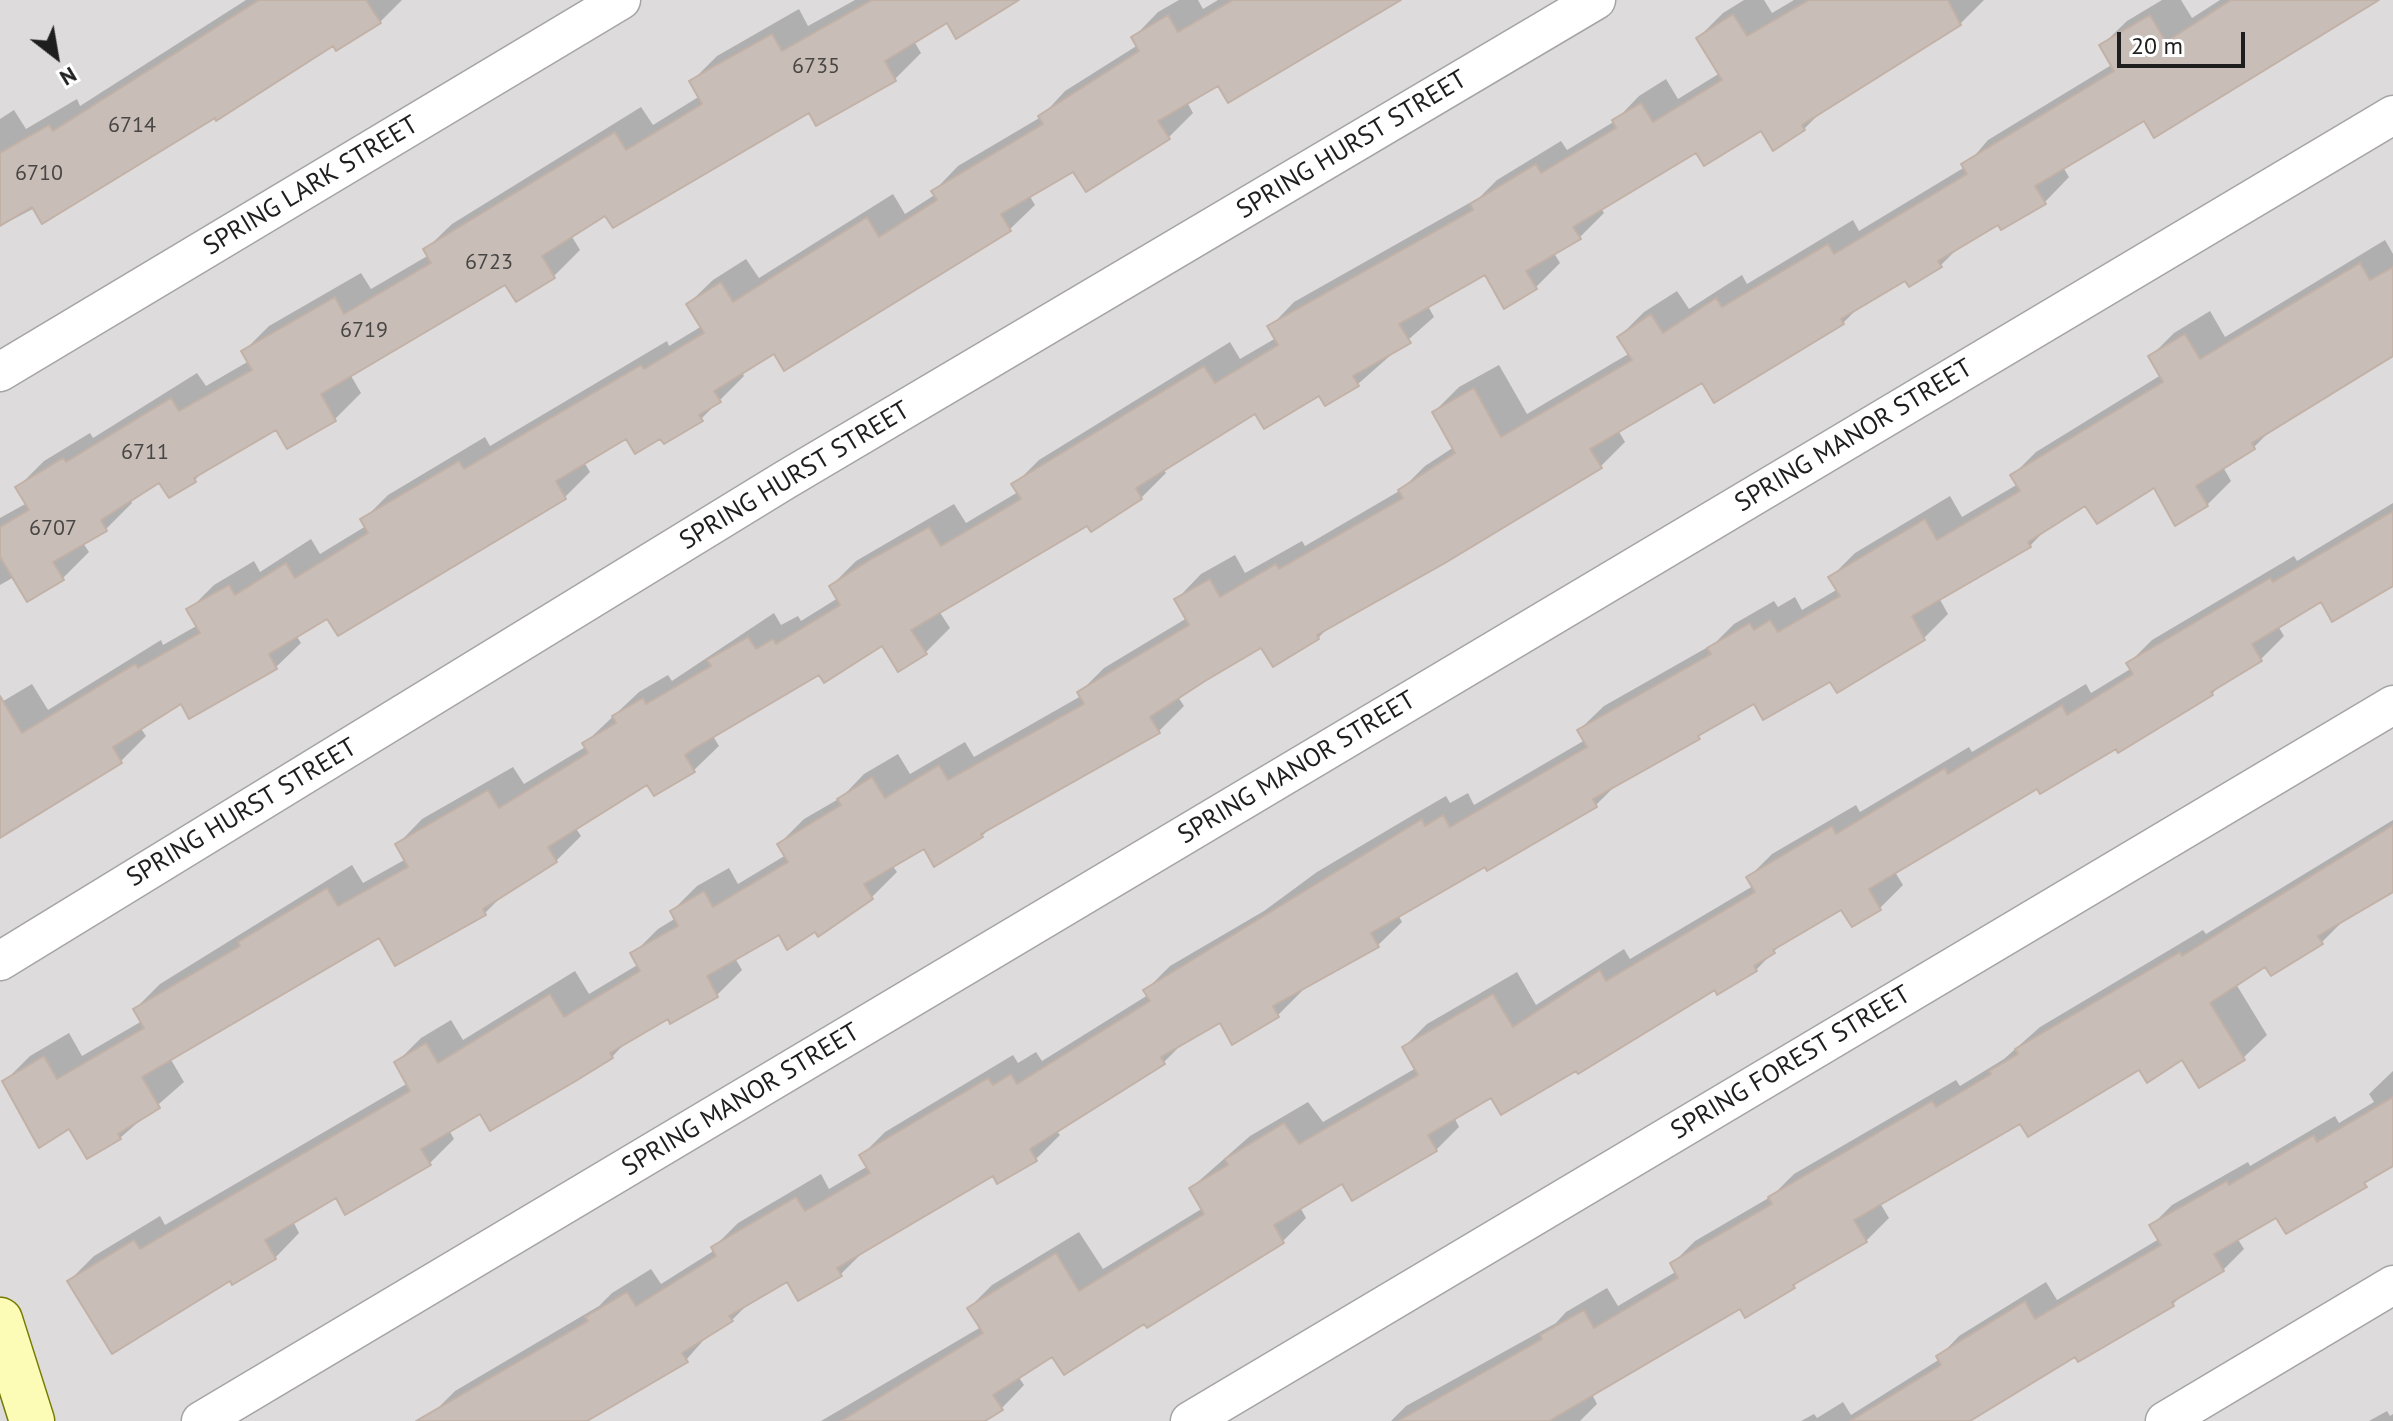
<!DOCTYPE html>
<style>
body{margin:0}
#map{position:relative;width:2393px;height:1421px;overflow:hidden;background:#f0ebe4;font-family:"PT Sans",sans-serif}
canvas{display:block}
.north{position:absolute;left:16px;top:16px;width:80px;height:80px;-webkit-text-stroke:6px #fff;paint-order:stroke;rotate:149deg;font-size:22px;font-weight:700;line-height:32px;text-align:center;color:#1e1e1e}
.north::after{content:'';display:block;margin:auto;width:28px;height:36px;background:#1e1e1e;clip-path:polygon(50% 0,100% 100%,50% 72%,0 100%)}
.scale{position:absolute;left:2117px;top:32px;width:128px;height:36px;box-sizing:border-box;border:4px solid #1e1e1e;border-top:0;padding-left:10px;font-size:24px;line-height:28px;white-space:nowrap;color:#1e1e1e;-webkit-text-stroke:6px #fff;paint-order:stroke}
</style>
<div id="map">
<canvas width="2393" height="1421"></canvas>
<div class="north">N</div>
<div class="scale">20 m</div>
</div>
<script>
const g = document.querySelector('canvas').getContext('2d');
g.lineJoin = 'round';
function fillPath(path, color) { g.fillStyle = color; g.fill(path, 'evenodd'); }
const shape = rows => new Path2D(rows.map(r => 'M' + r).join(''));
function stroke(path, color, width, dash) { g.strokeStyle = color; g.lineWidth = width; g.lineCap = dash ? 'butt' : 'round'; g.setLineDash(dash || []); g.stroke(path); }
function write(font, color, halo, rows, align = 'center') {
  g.font = font + ' "PT Sans",sans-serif'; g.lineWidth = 6; g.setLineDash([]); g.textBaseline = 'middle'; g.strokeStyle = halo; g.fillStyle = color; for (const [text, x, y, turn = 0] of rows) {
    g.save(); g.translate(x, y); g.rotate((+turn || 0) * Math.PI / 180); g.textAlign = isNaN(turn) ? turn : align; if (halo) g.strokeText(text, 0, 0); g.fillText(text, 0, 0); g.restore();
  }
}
const residential = shape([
 [0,0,2393,0,2393,1421,0,1421]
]);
const shadow = shape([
 [246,0,402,0,380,22,334,43,215,115,0,226,0,119,14,110,26,129,77,99,80,106],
 [855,0,1008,0,947,20,914,41,921,53,895,79,809,110,605,213,571,235,580,250,554,276,505,282,350,374,361,393,335,419,288,446,277,427,206,468,195,480,160,481,130,499,132,503,106,529,83,543,89,552,63,578,14,577,0,585,0,518,27,503,18,487,44,461,90,433,93,438,197,373,206,386,249,361,243,352,269,326,361,273,371,289,429,255,425,250,452,224,641,107,653,125,700,96,691,82,717,56,799,9,808,26],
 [1179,0,1198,0,1203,9,1218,0,1400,0,1219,83,1187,102,1193,113,1168,138,1074,169,1029,195,1035,205,1010,229,785,368,775,351,742,372,744,376,701,419,661,436,627,436,584,462,590,472,565,497,339,634,328,616,296,635,301,643,276,667,182,701,140,727,146,736,121,761,0,821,0,703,32,684,48,710,161,640,163,645,198,625,189,610,214,585,254,561,260,572,311,539,320,554,366,526,363,520,388,495,485,437,490,446,667,341,669,346,702,326,688,304,713,280,746,259,759,278,893,194,905,214,936,194,934,191,958,166,1041,117,1065,91,1138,45,1134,37,1158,12],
 [1744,0,1764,0,1772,13,1794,0,1984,0,1960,24,1824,109,1804,129,1762,128,1697,151,1601,208,1604,213,1579,238,1554,253,1560,263,1535,288,1486,272,1428,306,1434,317,1358,384,1256,411,1163,469,1166,473,1141,498,1088,523,939,611,950,628,925,653,883,644,820,672,713,736,719,746,694,770,654,793,648,782,575,827,581,836,556,861,506,892,485,913,380,935,170,1058,184,1082,120,1138,70,1127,5,1081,30,1056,69,1033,82,1056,142,1021,135,1009,160,984,352,865,363,883,406,859,398,844,422,819,513,767,524,784,587,746,585,743,639,692,668,675,672,681,774,613,781,625,798,616,801,621,838,598,831,586,856,561,954,504,966,523,1018,492,1014,485,1039,460,1230,342,1240,359,1276,338,1270,327,1294,302,1480,197,1497,180,1561,141,1567,150,1615,121,1639,96,1666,79,1678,99,1720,73,1698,38,1723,13],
 [2162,0,2181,0,2192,18,2220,0,2377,0,2145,118,2063,167,2069,177,2045,202,1998,223,1961,245,1940,266,1906,278,1860,306,1843,323,1702,381,1618,430,1625,442,1600,467,1332,624,1318,638,1262,645,1178,697,1184,706,1159,731,991,827,982,836,924,847,892,865,897,872,872,897,816,930,779,933,735,958,742,970,717,995,627,1041,612,1057,480,1111,449,1130,454,1139,429,1164,336,1195,293,1221,299,1233,275,1258,231,1279,69,1281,94,1256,160,1216,165,1225,408,1083,396,1063,421,1038,451,1020,463,1040,575,971,589,994,639,964,633,954,658,929,676,918,672,911,697,886,729,868,738,884,786,855,779,844,804,819,842,797,864,774,898,754,910,774,965,742,974,757,1081,696,1079,693,1104,668,1187,618,1177,599,1201,574,1235,555,1245,573,1302,541,1305,546,1401,490,1425,466,1454,447,1434,412,1459,387,1499,365,1527,414,1630,353,1619,337,1644,312,1677,291,1689,309,1742,275,1747,284,1853,220,1859,231,1965,167,1988,140,2113,64,2102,45,2127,21],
 [2385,240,2393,254,2393,354,2273,428,2254,447,2223,467,2231,481,2207,505,2155,485,2086,504,2048,527,2030,546,1939,598,1948,614,1924,638,1837,690,1831,679,1755,701,1620,781,1596,805,1488,869,1485,864,1398,915,1402,922,1377,946,1301,988,1302,991,1278,1015,1233,1042,1221,1020,1186,1040,1164,1062,1056,1130,1060,1135,1036,1159,994,1173,865,1250,841,1274,799,1299,788,1280,750,1302,732,1320,709,1334,686,1360,580,1421,435,1421,431,1415,455,1391,599,1306,612,1293,651,1269,661,1284,715,1250,714,1247,738,1223,821,1174,829,1189,868,1166,861,1156,885,1132,1013,1055,1018,1063,1036,1052,1042,1061,1148,995,1146,990,1170,966,1264,911,1317,872,1408,818,1446,796,1450,803,1468,793,1474,805,1585,740,1579,730,1604,706,1715,643,1734,624,1774,601,1778,607,1795,597,1802,610,1838,589,1831,577,1855,553,1950,496,1962,517,2018,484,2012,476,2036,452,2161,375,2150,357,2174,333,2210,311,2225,337],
 [2393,503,2393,583,2321,600,2278,626,2284,636,2261,659,2224,681,2212,694,2038,787,1895,872,1903,885,1880,908,1852,924,1842,908,1784,941,1756,970,1715,987,1576,1068,1491,1095,1454,1117,1459,1127,1436,1150,1343,1181,1300,1207,1306,1218,1283,1241,1148,1326,1145,1321,1052,1354,1018,1376,1024,1385,1001,1409,981,1421,821,1421,981,1327,969,1308,992,1285,1079,1232,1103,1269,1203,1208,1191,1188,1250,1136,1308,1102,1323,1122,1416,1068,1404,1047,1427,1024,1517,972,1536,1005,1624,949,1630,959,1753,886,1749,877,1772,854,1856,805,1860,812,1969,747,1972,752,2086,684,2091,693,2132,668,2129,663,2152,640,2294,556,2297,561],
 [2393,820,2393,890,2345,919,2322,942,2266,964,2236,984,2267,1035,2243,1058,2183,1058,2140,1067,2021,1121,1880,1203,1889,1218,1866,1241,1805,1276,1794,1286,1745,1315,1740,1306,1592,1394,1597,1404,1580,1421,1391,1421,1406,1406,1556,1323,1566,1312,1607,1288,1618,1306,1677,1271,1672,1264,1695,1241,1772,1196,1794,1174,1956,1080,1960,1086,2004,1059,2040,1027,2203,930,2206,934],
 [2393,1071,2393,1166,2286,1232,2277,1216,2237,1238,2244,1249,2223,1270,2185,1292,2173,1304,2076,1354,1970,1421,1801,1421,1814,1414,1817,1418,1843,1402,1851,1415,1940,1359,1939,1357,1959,1336,2046,1282,2057,1300,2159,1239,2152,1225,2172,1205,2248,1162,2250,1166,2335,1116,2339,1123,2374,1102,2369,1094],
 [2387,1411,2390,1416,2393,1414,2393,1421,2369,1421]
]);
const building = shape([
 [259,0,366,0,381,23,336,51,333,46,216,121,215,118,42,224,32,207,0,226,0,153,49,125,53,131,259,0],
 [872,0,1019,0,956,39,947,23,885,61,896,81,816,126,809,113,613,228,605,216,542,256,555,278,516,302,505,285,321,394,336,421,287,449,276,430,194,478,196,482,169,498,159,483,101,520,107,531,53,562,64,580,27,602,0,557,0,527,29,510,15,487,63,458,66,462,171,398,179,411,252,370,241,351,335,297,344,314,431,263,423,249,615,132,626,150,702,104,689,81,718,64,772,34,782,51,872,0],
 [1233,0,1401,0,1228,103,1218,86,1158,121,1170,139,1086,192,1073,172,1001,214,1011,231,784,371,774,354,714,391,721,402,699,415,703,421,664,444,660,439,635,454,626,439,556,481,566,499,338,636,327,619,269,654,277,669,189,719,181,704,113,747,122,763,0,838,0,696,22,733,135,664,138,668,200,633,186,609,229,585,235,595,286,563,295,578,368,533,360,519,459,461,464,469,641,365,644,369,704,333,686,304,721,282,733,302,867,217,879,237,937,200,931,191,1043,124,1038,116,1139,51,1131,37,1168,15,1178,32,1233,0],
 [1809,0,1948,0,1961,25,1802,125,1805,130,1773,151,1761,131,1704,166,1696,153,1573,227,1581,239,1526,271,1537,289,1504,309,1485,275,1399,324,1411,343,1353,376,1359,386,1325,406,1319,396,1264,429,1255,414,1136,488,1142,499,1091,532,1087,526,911,630,927,654,898,672,882,646,824,683,819,675,695,748,685,755,695,772,654,796,647,785,548,847,557,862,483,909,486,915,395,966,379,938,142,1077,160,1108,118,1134,121,1139,87,1159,69,1129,39,1148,2,1081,44,1056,57,1079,144,1028,133,1009,240,946,238,942,327,888,338,906,408,867,395,844,488,790,499,808,588,753,582,743,616,723,612,716,643,698,646,704,711,666,707,660,748,637,756,649,773,639,776,644,840,605,829,586,868,561,929,527,941,546,1021,499,1011,484,1204,366,1215,383,1278,345,1267,326,1473,210,1470,204,1536,164,1541,173,1616,128,1612,120,1641,103,1653,122,1722,80,1696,38,1733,14,1747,36,1809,0],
 [2231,0,2379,0,2154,138,2144,121,2035,186,2046,204,2001,230,1998,225,1938,261,1942,267,1909,287,1905,281,1841,319,1844,324,1714,403,1702,383,1590,449,1602,468,1445,563,1317,635,1319,639,1273,667,1261,648,1205,681,1150,717,1160,733,981,834,983,837,934,867,924,849,864,884,873,899,818,937,815,932,787,950,779,935,707,976,718,997,670,1024,668,1019,610,1053,613,1058,574,1082,490,1131,480,1114,421,1149,431,1165,345,1215,336,1198,265,1240,276,1259,232,1285,230,1281,112,1354,67,1281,134,1240,140,1249,410,1091,394,1062,426,1043,438,1063,550,994,564,1017,640,971,630,953,678,926,670,911,704,891,713,907,788,862,777,844,841,805,837,799,872,777,885,798,939,765,948,780,1084,704,1077,692,1189,625,1174,599,1210,579,1220,597,1276,564,1279,569,1403,498,1398,490,1455,453,1432,412,1474,388,1501,437,1632,360,1617,337,1651,314,1663,333,1716,298,1722,307,1828,244,1834,254,1967,174,1961,164,2114,71,2099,45,2150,15,2166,42,2231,0],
 [2360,263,2370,280,2393,267,2393,356,2252,443,2255,449,2196,486,2208,506,2175,526,2154,488,2097,524,2085,506,2028,542,2031,547,1912,616,1925,640,1837,693,1830,682,1763,720,1754,704,1698,736,1700,739,1593,799,1597,807,1487,871,1485,867,1371,933,1379,947,1273,1006,1279,1017,1232,1045,1220,1023,1161,1057,1165,1064,1030,1149,1037,1161,997,1184,993,1176,837,1268,842,1276,798,1301,787,1282,729,1316,733,1321,682,1353,688,1362,587,1421,416,1421,588,1321,585,1317,627,1292,636,1306,716,1256,711,1247,796,1197,805,1211,870,1173,859,1155,988,1078,993,1085,1011,1074,1017,1084,1150,1001,1143,990,1422,819,1425,826,1443,815,1450,827,1587,747,1577,730,1711,654,1707,648,1750,623,1754,630,1770,620,1778,632,1840,596,1828,577,1925,519,1937,540,2020,491,2010,475,2163,382,2148,356,2185,334,2200,359,2360,263],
 [2393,511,2393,586,2332,622,2321,602,2252,644,2262,661,2211,692,2213,695,2118,753,2116,749,2040,794,2037,789,1869,889,1881,910,1852,927,1841,910,1773,950,1775,953,1754,966,1757,971,1717,995,1715,990,1578,1074,1576,1071,1501,1115,1491,1098,1428,1135,1437,1151,1352,1201,1342,1184,1274,1225,1284,1243,1147,1328,1144,1324,1064,1375,1052,1357,993,1395,1003,1410,985,1421,841,1421,983,1333,967,1308,1056,1253,1079,1291,1204,1214,1189,1188,1228,1165,1225,1159,1284,1123,1299,1144,1418,1075,1402,1047,1493,994,1513,1027,1600,970,1606,981,1755,892,1746,877,1832,826,1836,834,1945,768,1948,774,2062,705,2067,715,2133,674,2126,663,2270,578,2273,582,2393,511],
 [2393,825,2393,892,2318,936,2323,944,2271,976,2265,967,2210,1003,2245,1060,2199,1088,2182,1060,2147,1083,2139,1070,2028,1137,2020,1124,1854,1220,1867,1242,1793,1285,1795,1288,1745,1318,1740,1309,1549,1421,1398,1421,1542,1339,1540,1335,1584,1310,1594,1328,1678,1278,1670,1263,1772,1204,1768,1197,1932,1101,1936,1107,1991,1074,1989,1071,2018,1054,2015,1049,2180,952,2182,956,2393,825],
 [2393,1097,2393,1166,2364,1183,2367,1187,2286,1234,2276,1218,2214,1254,2224,1271,2172,1302,2174,1306,2078,1362,2075,1357,1970,1421,1850,1421,1941,1365,1936,1356,2025,1301,2035,1319,2161,1245,2149,1225,2227,1181,2229,1185,2314,1135,2317,1142,2393,1097]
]);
const street = shape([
 [0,372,621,0],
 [0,961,785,480,1596,0],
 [201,1421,2393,115],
 [1190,1421,2393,705],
 [2165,1421,2393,1285]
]);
const secondary = shape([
 [0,1320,32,1421]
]);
const numberNames = [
 ["6735",816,67],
 ["6714",132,126],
 ["6710",39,174],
 ["6723",489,263],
 ["6719",364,331],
 ["6711",145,453],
 ["6707",53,529]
];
const streetNames = [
 ["SPRING HURST STREET",1352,145,-31],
 ["SPRING LARK STREET",311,186,-31],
 ["SPRING MANOR STREET",1854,436,-31],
 ["SPRING HURST STREET",795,476,-31],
 ["SPRING MANOR STREET",1297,768,-31],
 ["SPRING HURST STREET",242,813,-31],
 ["SPRING FOREST STREET",1791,1063,-31],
 ["SPRING MANOR STREET",741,1100,-31]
];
fillPath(residential, '#dddbdb');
fillPath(shadow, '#0003');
fillPath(building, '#c8bdb7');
stroke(building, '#c2b1a6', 2);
stroke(street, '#a5a5a5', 41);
stroke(secondary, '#757b00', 47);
stroke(street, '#fff', 38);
stroke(secondary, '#fcfcb6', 44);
write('22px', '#484644', null, numberNames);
write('26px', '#1e1e1e', '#fff', streetNames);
</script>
